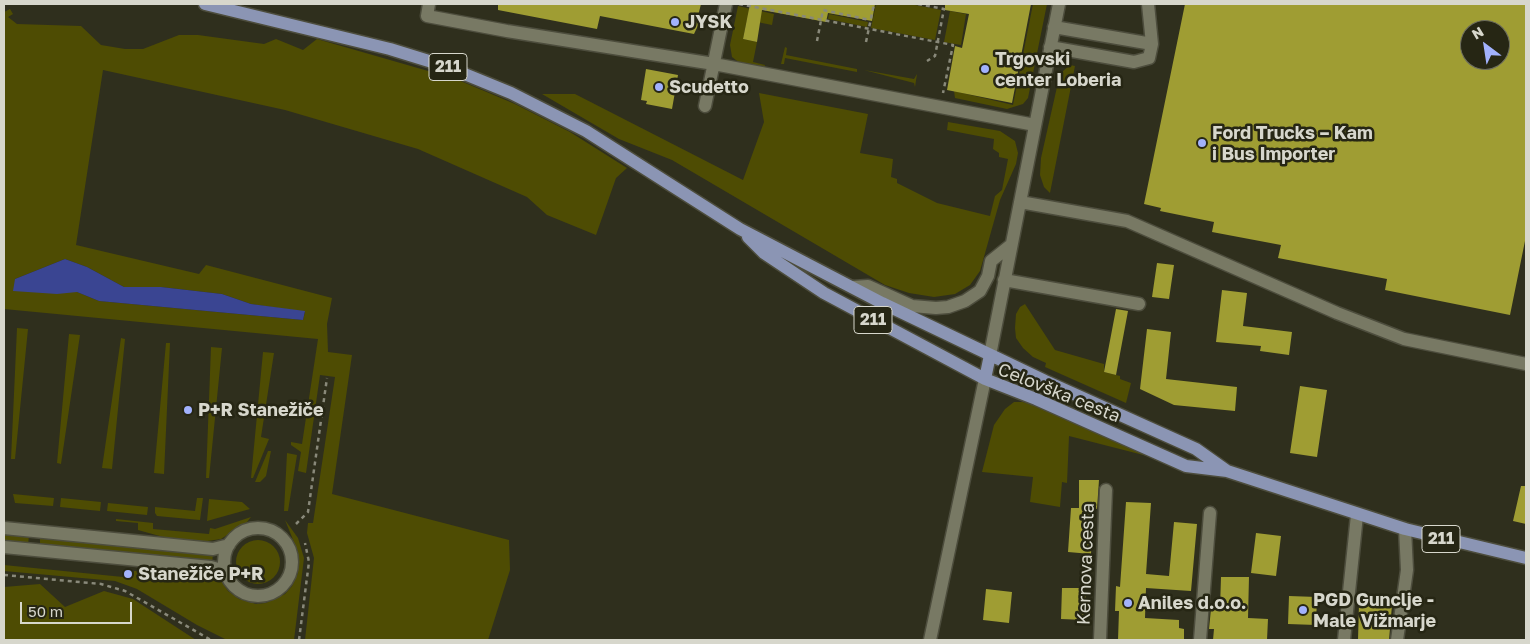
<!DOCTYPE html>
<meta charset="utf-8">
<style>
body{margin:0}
#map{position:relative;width:1530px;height:644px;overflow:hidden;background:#2f2f1d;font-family:"Golos Text",sans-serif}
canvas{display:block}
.frame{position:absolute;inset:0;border:5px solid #d7d7cc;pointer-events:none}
.north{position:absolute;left:1460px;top:20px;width:50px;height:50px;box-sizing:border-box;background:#262614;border:1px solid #6d6d5e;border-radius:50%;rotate:329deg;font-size:14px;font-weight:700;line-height:20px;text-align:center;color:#d7d7cc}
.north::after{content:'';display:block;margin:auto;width:18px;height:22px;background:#a2b2fd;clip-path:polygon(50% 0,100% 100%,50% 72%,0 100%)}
.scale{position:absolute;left:20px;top:602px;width:112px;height:22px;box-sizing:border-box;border:2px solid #d7d7cc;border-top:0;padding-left:6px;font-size:15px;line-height:18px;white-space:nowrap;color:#d7d7cc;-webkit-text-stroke:4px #262614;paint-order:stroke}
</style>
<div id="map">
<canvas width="1530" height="644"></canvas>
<div class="frame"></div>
<div class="north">N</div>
<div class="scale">50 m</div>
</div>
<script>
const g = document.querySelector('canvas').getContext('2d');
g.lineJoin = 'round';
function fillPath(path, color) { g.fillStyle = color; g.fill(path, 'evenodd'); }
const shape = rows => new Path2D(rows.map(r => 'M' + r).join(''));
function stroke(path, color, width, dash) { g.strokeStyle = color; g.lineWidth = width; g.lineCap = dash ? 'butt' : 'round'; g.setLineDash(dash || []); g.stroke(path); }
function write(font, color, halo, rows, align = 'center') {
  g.font = font + ' "Golos Text",sans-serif'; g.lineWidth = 5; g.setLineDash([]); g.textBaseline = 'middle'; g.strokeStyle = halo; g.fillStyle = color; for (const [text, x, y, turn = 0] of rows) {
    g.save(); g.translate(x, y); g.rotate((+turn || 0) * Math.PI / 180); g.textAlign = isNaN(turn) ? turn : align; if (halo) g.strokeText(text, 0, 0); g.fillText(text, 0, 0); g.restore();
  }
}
const green = shape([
 [876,4,910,4,941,10,935,40,871,28],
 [1033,4,1047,4,1028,98,1023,104,1007,109,955,98,954,91,1013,105],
 [738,6,774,14,772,25,747,20,746,24,743,39,757,42,753,62,765,65,764,69,741,64,732,57,730,45],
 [10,9,13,14,8,17,17,24,81,26,101,45,125,49,143,49,179,35,198,35,264,44,276,39,303,50,317,39,456,79,515,104,570,132,627,168,616,178,596,235,547,215,527,197,418,149,285,110,103,70,76,245,199,274,206,265,332,298,327,324,328,352,352,355,332,494,509,540,510,570,488,640,305,640,314,558,307,533,308,523,313,523,335,377,320,375,306,473,298,471,301,452,291,445,291,442,302,444,318,339,4,309,4,12],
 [65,259,87,267,124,287,161,287,222,294,251,304,305,312,303,320,99,301,77,292,15,279],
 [950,11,966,14,961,45,944,42],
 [829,14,868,22,867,27,828,19],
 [785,47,787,48,786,55,857,69,857,72,785,58,784,64,781,64],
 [1070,65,1075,66,1050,193,1044,187,1040,175,1041,158,1059,78,1063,71],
 [864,70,914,79,917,74,915,87,914,83],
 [759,93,868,114,860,153,893,159,891,177,897,179,897,183,937,203,990,216,995,196,1002,190,1008,159,999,157,999,153,993,149,994,139,947,130,948,122,1000,131,1015,141,1018,153,1016,164,1000,200,980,271,970,285,955,294,934,297,909,293,885,285,672,160,619,139,542,94,575,94,743,180,764,122],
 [1025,304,1055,350,1104,364,1104,372,1120,376,1120,379,1131,383,1126,403,1045,367,1046,363,1033,357,1023,348,1016,338,1015,328,1016,314,1020,307],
 [17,328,28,329,15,459,11,459],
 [69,334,80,335,61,464,57,463],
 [121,338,125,339,112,469,102,468],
 [166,343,170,343,164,474,154,473],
 [211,347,222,348,209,478,206,478],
 [263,352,274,353,261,437,269,439,253,478,251,478],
 [1014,402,1023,402,1035,406,1155,458,1069,436,1067,483,1062,482,1060,507,1030,502,1033,477,982,472,994,425,1005,409],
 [268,451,271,451,266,476,260,482,255,482],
 [287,453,297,455,288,511,284,511],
 [13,494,54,498,53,506,15,503],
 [61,498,101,502,100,511,60,507],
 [197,498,203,498,200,520,157,516,155,513,155,507,195,511],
 [209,499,242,502,250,509,207,521],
 [108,503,148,507,147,515,107,511],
 [251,517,247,522,221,539,201,542,174,540,138,530,138,523,116,521,116,519,153,523,153,529,209,534,210,528,215,529],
 [285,520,298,538,304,558,294,640,227,640,197,625,137,589,115,581,4,571,4,565,133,578,134,571,171,569,201,572,222,582,228,591,239,599,256,604,266,603,285,594,292,586,298,573,298,552],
 [4,533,29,536,28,545,4,543],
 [40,537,213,554,212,563,40,546],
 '236 562a22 22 0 1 1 44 0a22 22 0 1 1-44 0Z',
 [40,584,65,607,104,591,133,599,196,640,4,640,4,587]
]);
const water = shape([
 [65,259,87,267,124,287,161,287,222,294,251,304,305,311,303,320,99,301,77,292,57,294,13,291,15,279]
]);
const building = shape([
 [498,4,701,4,698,16,702,17,694,34,600,16,597,29,498,10],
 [750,4,875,4,872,21,828,13,826,22,762,10,757,42,743,39],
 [945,4,1031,4,1012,103,947,90,955,46,962,48,969,14,945,10],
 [1185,4,1526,4,1526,236,1510,315,1385,290,1387,279,1278,258,1281,245,1212,232,1214,222,1160,211,1161,208,1144,204],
 [1470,30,1500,30,1500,60,1470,60],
 [646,69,678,75,672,109,646,104,647,101,641,100],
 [1157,263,1174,265,1169,299,1152,297],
 [1222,290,1247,293,1243,326,1292,332,1289,355,1260,351,1261,346,1216,342],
 [1116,309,1128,311,1116,375,1104,372],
 [1147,329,1171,332,1166,379,1237,387,1235,411,1174,405,1140,389],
 [1300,386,1327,390,1317,457,1290,453],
 [1079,480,1099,480,1097,509,1093,509,1091,554,1068,552,1071,508,1079,508],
 [1521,486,1526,486,1526,524,1513,521],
 [1126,502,1151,503,1146,574,1169,576,1174,522,1197,524,1191,591,1146,588,1145,618,1179,620,1179,628,1184,629,1184,640,1118,640,1119,611,1115,611,1116,586,1120,587],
 [1256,533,1281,536,1276,576,1251,573],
 [1221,577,1249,577,1248,618,1268,619,1267,640,1213,640,1214,629,1209,629,1211,609,1220,609],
 [1062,588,1086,588,1085,620,1061,619],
 [986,589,1012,592,1009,623,983,620],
 [1289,596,1317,597,1316,625,1288,624],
 [1359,604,1392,605,1389,640,1358,640]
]);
const path = shape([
 [739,4,953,45,943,93],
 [918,4,944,9,935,56,927,61],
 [817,41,823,10,870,20],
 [866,42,874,4],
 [296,524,308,512,327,378],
 [4,575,101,584,125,591,211,640],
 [299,640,309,562,305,543]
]);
const minor = shape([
 [429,4,427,16,507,31,714,64,1035,125],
 [1054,27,1152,44],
 [1050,47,1134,62,1149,58,1152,44,1148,4],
 [705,106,726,4],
 [1020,202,1127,221,1337,313,1404,339,1526,364],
 [1004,280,1139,304],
 [853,287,868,286,912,306,936,308,948,307,965,301,980,291,988,276,991,261,1011,245],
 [990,355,1059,4],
 [4,528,213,549,229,545],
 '224 562a34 34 0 1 1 68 0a34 34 0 1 1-68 0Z',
 [4,547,211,567,225,571],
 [930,640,985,379],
 [1100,640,1106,490],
 [1200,640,1210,513],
 [1344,640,1357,515],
 [1397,640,1407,570,1405,529]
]);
const major = shape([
 [205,4,390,49,445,66,511,93,586,131,740,229,882,303,1045,381,1196,449,1227,471],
 [748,237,764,253,824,293,985,379,1036,399,1186,466,1227,471,1405,529,1526,558],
 [985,379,990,355]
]);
const markers = [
 [675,22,5,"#a2b2fd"],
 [985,69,5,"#a2b2fd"],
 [659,87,5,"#a2b2fd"],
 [1202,143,5,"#a2b2fd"],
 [188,410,5,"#a2b2fd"],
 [128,574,5,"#a2b2fd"],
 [1128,603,5,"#a2b2fd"],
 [1303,610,5,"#a2b2fd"]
];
const shields = [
 [448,67,38],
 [873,320,38],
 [1441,539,38]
];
const shieldNames = [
 ["211",448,67],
 ["211",873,320],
 ["211",1441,539]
];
const poiNames = [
 ["JYSK",685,22],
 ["Trgovski",995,59],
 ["center Loberia",995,80],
 ["Scudetto",669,87],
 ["Ford Trucks – Kam",1212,133],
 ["i Bus Importer",1212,154],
 ["P+R Stanežiče",198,410],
 ["Stanežiče P+R",138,574],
 ["PGD Gunclje -",1313,600],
 ["Male Vižmarje",1313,621],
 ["Aniles d.o.o.",1138,603]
];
const streetNames = [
 ["Celovška cesta",1059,393,22],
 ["Kernova cesta",1086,564,-88]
];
fillPath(green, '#4e4c03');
fillPath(water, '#3a4592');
fillPath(building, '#9f9d33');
stroke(minor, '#4d4d3d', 15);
stroke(major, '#4d4d3d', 15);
stroke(path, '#89897a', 2.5, [4, 4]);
stroke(minor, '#787964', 12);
stroke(major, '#8b95b4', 12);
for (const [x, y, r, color] of markers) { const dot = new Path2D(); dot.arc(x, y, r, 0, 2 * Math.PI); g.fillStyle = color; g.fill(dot); stroke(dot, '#262614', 2); }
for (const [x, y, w] of shields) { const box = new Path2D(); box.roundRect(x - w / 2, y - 13.5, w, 27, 4); g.fillStyle = '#262614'; g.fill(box); stroke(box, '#d7d7cc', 1); }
write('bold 16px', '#d7d7cc', null, shieldNames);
write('bold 18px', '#d7d7cc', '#262614', poiNames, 'left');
write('18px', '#d7d7cc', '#262614', streetNames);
</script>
